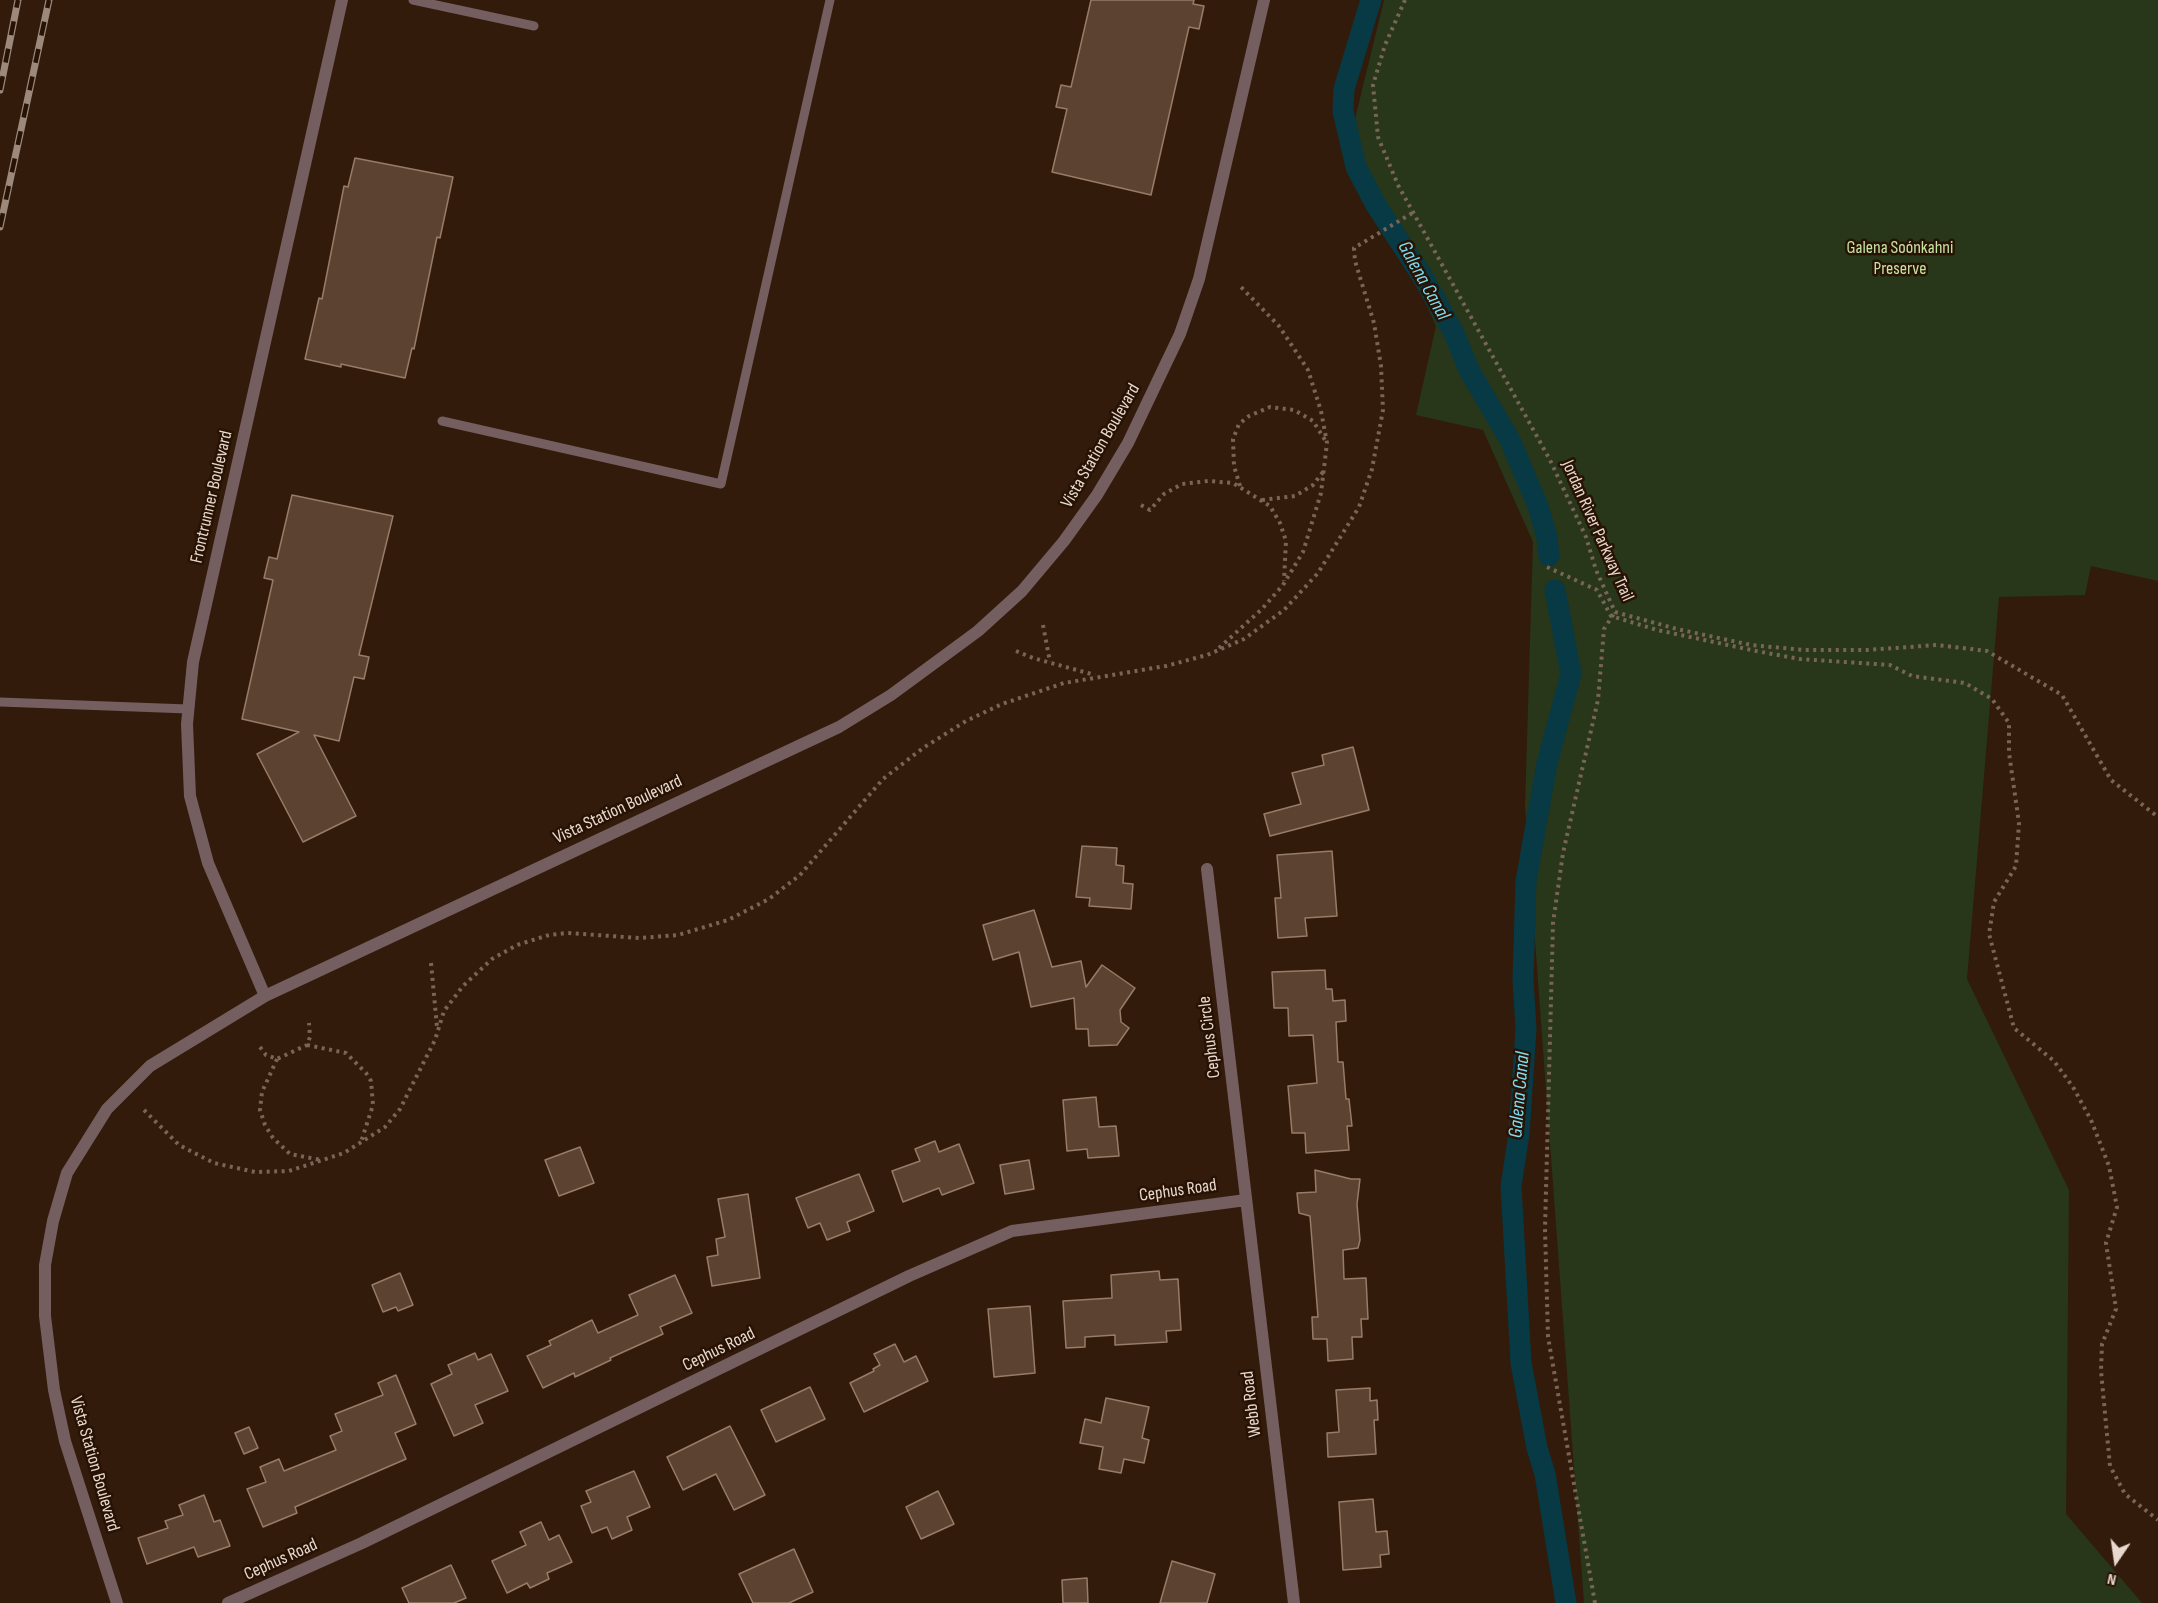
<!DOCTYPE html>
<meta charset="utf-8">
<style>
body{margin:0}
#map{position:relative;width:2158px;height:1603px;overflow:hidden;background:#321b0b;font-family:"Sofia Sans Condensed",sans-serif}
canvas{display:block}
.north{position:absolute;left:2086px;top:1531px;width:60px;height:60px;-webkit-text-stroke:4px #271203;paint-order:stroke;rotate:193deg;font-size:16px;font-weight:700;line-height:24px;text-align:center;color:#e8d8ce}
.north::after{content:'';display:block;margin:auto;width:21px;height:27px;background:#e8d8ce;clip-path:polygon(50% 0,100% 100%,50% 72%,0 100%)}
</style>
<div id="map">
<canvas width="2158" height="1603"></canvas>
<div class="north">N</div>
</div>
<script>
const g = document.querySelector('canvas').getContext('2d');
g.lineJoin = 'round';
function fillPath(path, color) { g.fillStyle = color; g.fill(path, 'evenodd'); }
const shape = rows => new Path2D(rows.map(r => 'M' + r).join(''));
function stroke(path, color, width, dash) { g.strokeStyle = color; g.lineWidth = width; g.lineCap = dash ? 'butt' : 'round'; g.setLineDash(dash || []); g.stroke(path); }
function write(font, color, halo, rows, align = 'center') {
  g.font = font + ' "Sofia Sans Condensed",sans-serif'; g.lineWidth = 5; g.setLineDash([]); g.textBaseline = 'middle'; g.strokeStyle = halo; g.fillStyle = color; for (const [text, x, y, turn = 0] of rows) {
    g.save(); g.translate(x, y); g.rotate((+turn || 0) * Math.PI / 180); g.textAlign = isNaN(turn) ? turn : align; if (halo) g.strokeText(text, 0, 0); g.fillText(text, 0, 0); g.restore();
  }
}
const green = shape([
 [1384,0,2158,0,2158,581,2091,566,2085,595,1999,597,1967,979,2069,1190,2066,1514,2142,1603,1584,1603,1525,806,1533,542,1483,430,1416,415,1436,326,1351,135]
]);
const canal = shape([
 [1371,0,1344,89,1343,111,1356,167,1376,205,1424,279,1454,333,1469,370,1510,440,1538,506,1547,537,1549,556],
 [1555,590,1571,674,1547,763,1526,881,1523,979,1526,1029,1519,1134,1511,1186,1521,1363,1537,1448,1545,1474,1566,1603]
]);
const building = shape([
 [1091,0,1194,0,1193,4,1204,6,1199,29,1189,27,1151,195,1052,172,1067,109,1056,107,1061,85,1071,87,1091,0],
 [355,158,453,177,440,238,437,237,414,349,412,348,405,378,341,364,341,367,305,359,319,298,322,299,344,186,348,187,355,158],
 [292,495,393,516,359,655,369,657,364,679,354,677,339,741,314,735,356,816,303,842,257,754,299,732,242,719,273,580,264,578,269,557,277,559,292,495],
 [1353,747,1369,810,1270,836,1264,814,1301,804,1292,773,1324,765,1322,755,1353,747],
 [1082,846,1117,848,1116,865,1124,866,1123,883,1133,884,1131,909,1089,906,1090,898,1076,897,1082,846],
 [1332,851,1337,916,1305,918,1307,936,1278,938,1275,898,1281,898,1277,855,1332,851],
 [1034,910,1052,967,1081,961,1086,987,1102,965,1135,988,1120,1010,1121,1022,1129,1028,1117,1045,1089,1046,1088,1029,1076,1029,1074,998,1031,1007,1019,952,993,960,983,925,1034,910],
 [1325,970,1326,989,1332,989,1333,1001,1345,1000,1346,1021,1336,1022,1338,1062,1343,1062,1346,1099,1349,1099,1352,1126,1347,1126,1349,1150,1306,1153,1305,1133,1292,1133,1288,1086,1317,1083,1313,1035,1289,1036,1288,1008,1274,1008,1272,972,1325,970],
 [1096,1097,1099,1127,1116,1126,1119,1156,1088,1158,1087,1149,1067,1151,1063,1100,1096,1097],
 [935,1141,939,1152,959,1144,974,1183,942,1195,939,1188,903,1202,892,1171,920,1161,915,1149,935,1141],
 [580,1147,594,1183,559,1196,545,1160,580,1147],
 [1029,1160,1034,1189,1005,1194,1000,1165,1029,1160],
 [1315,1170,1351,1179,1360,1179,1357,1204,1360,1240,1358,1248,1343,1250,1344,1279,1366,1278,1368,1319,1361,1319,1362,1337,1352,1337,1353,1359,1328,1361,1327,1339,1313,1339,1312,1317,1318,1317,1310,1216,1299,1213,1297,1193,1316,1192,1315,1170],
 [859,1174,874,1211,847,1222,850,1231,827,1240,820,1223,808,1228,796,1198,859,1174],
 [748,1194,760,1278,712,1286,707,1257,718,1255,716,1239,725,1237,718,1199,748,1194],
 [1159,1271,1160,1280,1178,1279,1181,1330,1166,1331,1167,1342,1115,1345,1115,1335,1085,1337,1085,1347,1066,1348,1063,1301,1112,1298,1111,1275,1159,1271],
 [400,1273,413,1305,398,1311,396,1307,383,1312,372,1285,400,1273],
 [675,1275,692,1313,660,1327,663,1334,610,1358,611,1360,575,1377,574,1373,543,1388,527,1356,551,1345,549,1341,592,1320,598,1333,638,1315,629,1295,675,1275],
 [1030,1306,1035,1373,994,1377,988,1309,1030,1306],
 [895,1344,904,1362,916,1356,928,1381,864,1412,850,1383,874,1371,873,1369,880,1365,874,1354,895,1344],
 [475,1353,478,1360,491,1354,508,1391,475,1405,483,1423,454,1436,431,1384,452,1374,448,1365,475,1353],
 [396,1375,416,1424,395,1433,406,1459,295,1507,297,1513,263,1527,247,1489,266,1482,260,1467,279,1459,284,1471,336,1450,330,1436,342,1431,335,1414,383,1395,378,1383,396,1375],
 [810,1387,825,1419,776,1442,761,1410,810,1387],
 [1370,1388,1370,1401,1377,1400,1378,1420,1374,1420,1376,1454,1328,1457,1327,1433,1339,1432,1336,1390,1370,1388],
 [1106,1398,1149,1407,1142,1438,1149,1440,1144,1463,1124,1459,1121,1473,1099,1469,1103,1447,1080,1443,1085,1419,1101,1423,1106,1398],
 [730,1426,765,1495,734,1510,716,1474,683,1490,667,1457,730,1426],
 [249,1427,258,1448,244,1454,235,1433,249,1427],
 [634,1471,650,1507,627,1517,632,1530,612,1539,607,1527,592,1533,581,1506,591,1502,586,1491,634,1471],
 [938,1491,954,1524,921,1539,906,1507,938,1491],
 [204,1495,214,1522,220,1520,230,1546,198,1557,194,1547,147,1564,138,1538,168,1528,165,1521,183,1515,179,1505,204,1495],
 [1373,1499,1376,1532,1387,1531,1389,1554,1380,1555,1381,1567,1343,1570,1339,1502,1373,1499],
 [541,1522,549,1540,559,1535,572,1562,547,1573,549,1579,530,1588,527,1583,507,1593,492,1561,526,1545,520,1532,541,1522],
 [794,1549,813,1592,789,1603,753,1603,739,1574,794,1549],
 [1172,1561,1215,1574,1207,1603,1160,1603,1172,1561],
 [451,1565,466,1598,454,1603,409,1603,402,1588,451,1565],
 [1087,1578,1088,1603,1063,1603,1062,1580,1087,1578]
]);
const path = shape([
 [1405,0,1385,45,1373,85,1378,137,1398,185,1550,460,1586,537,1596,570,1615,612,1677,629,1751,645,1804,650,1867,650,1937,645,1987,651,2062,695,2111,780,2158,817],
 [1240,486,1234,466,1233,439,1239,424,1249,416,1270,407,1294,410,1313,421,1325,440],
 [1262,500,1295,496,1313,485,1323,472],
 [1141,505,1150,510,1164,494,1182,484,1208,481,1233,483,1270,506,1280,523,1286,541,1284,581],
 [1547,567,1597,590,1611,616,1657,630,1756,651,1800,659,1890,665,1912,676,1965,683,1992,699,2009,723,2009,753,2019,823,2016,866,1994,902,1989,934,2014,1028,2054,1061,2073,1087,2091,1120,2109,1166,2117,1207,2106,1243,2116,1309,2102,1344,2101,1371,2110,1466,2125,1494,2158,1520],
 [1043,625,1050,662],
 [1219,648,1262,609,1283,585,1303,552,1321,493,1327,443,1321,411,1308,370,1279,326,1240,286],
 [1016,651,1033,658,1095,675],
 [431,963,437,1027],
 [307,1045,346,1053,366,1073,371,1081,373,1105,361,1142],
 [260,1047,266,1055,277,1059,307,1045,310,1037,309,1023],
 [277,1059,262,1092,260,1110,265,1125,273,1138,290,1154,321,1160],
 [144,1110,179,1145,214,1163,255,1172,289,1171,344,1153,385,1127,400,1109,435,1040,444,1011,463,986,492,959,517,945,549,935,567,933,640,938,678,935,728,920,769,899,800,875,883,779,923,748,966,721,1002,704,1064,683,1166,666,1207,655,1244,639,1284,610,1318,573,1359,507,1372,469,1383,410,1381,366,1374,323,1355,261,1354,248,1414,212],
 [1595,1603,1548,1337,1545,1229,1553,923,1563,853,1598,700,1604,629,1615,612]
]);
const service = shape([
 [413,0,534,26],
 [442,421,721,484,830,0],
 [0,702,188,709]
]);
const minor = shape([
 [1207,869,1294,1603],
 [228,1603,362,1543,909,1276,1012,1231,1246,1200]
]);
const tertiary = shape([
 [265,996,208,863,190,796,187,724,193,662,342,0],
 [117,1603,65,1441,54,1390,45,1316,45,1265,53,1221,67,1173,107,1109,150,1066,265,996,839,727,891,695,940,659,978,631,1022,591,1064,541,1097,495,1128,443,1180,334,1199,279,1264,0]
]);
const rail = shape([
 [0,90,18,0],
 [0,227,49,0]
]);
const parkNames = [
 ["Galena Soónkahni",1900,248],
 ["Preserve",1900,269]
];
const streetNames = [
 ["Vista Station Boulevard",1101,446,-60],
 ["Frontrunner Boulevard",212,497,-77],
 ["Jordan River Parkway Trail",1597,531,66],
 ["Vista Station Boulevard",618,810,-25],
 ["Cephus Circle",1210,1037,-97],
 ["Cephus Road",1178,1191,-8],
 ["Cephus Road",719,1350,-26],
 ["Webb Road",1252,1404,-97],
 ["Vista Station Boulevard",94,1464,74],
 ["Cephus Road",281,1560,-24]
];
const waterNames = [
 ["Galena Canal",1423,281,61],
 ["Galena Canal",1520,1095,-85]
];
fillPath(green, '#283619');
stroke(canal, '#073a44', 21);
fillPath(building, '#5c4331');
stroke(building, '#977c68', 1.5);
stroke(path, '#796557', 4, [3, 4.5]);
stroke(service, '#755e60', 9);
stroke(minor, '#755e60', 12);
stroke(tertiary, '#755e60', 12);
stroke(rail, '#9c897c', 7);
stroke(rail, '#271203', 4.5, [14]);
write('18px', '#c4e5a2', '#271203', parkNames);
write('18px', '#e8d8ce', '#271203', streetNames);
write('italic 20px', '#7dddf3', '#271203', waterNames);
</script>
